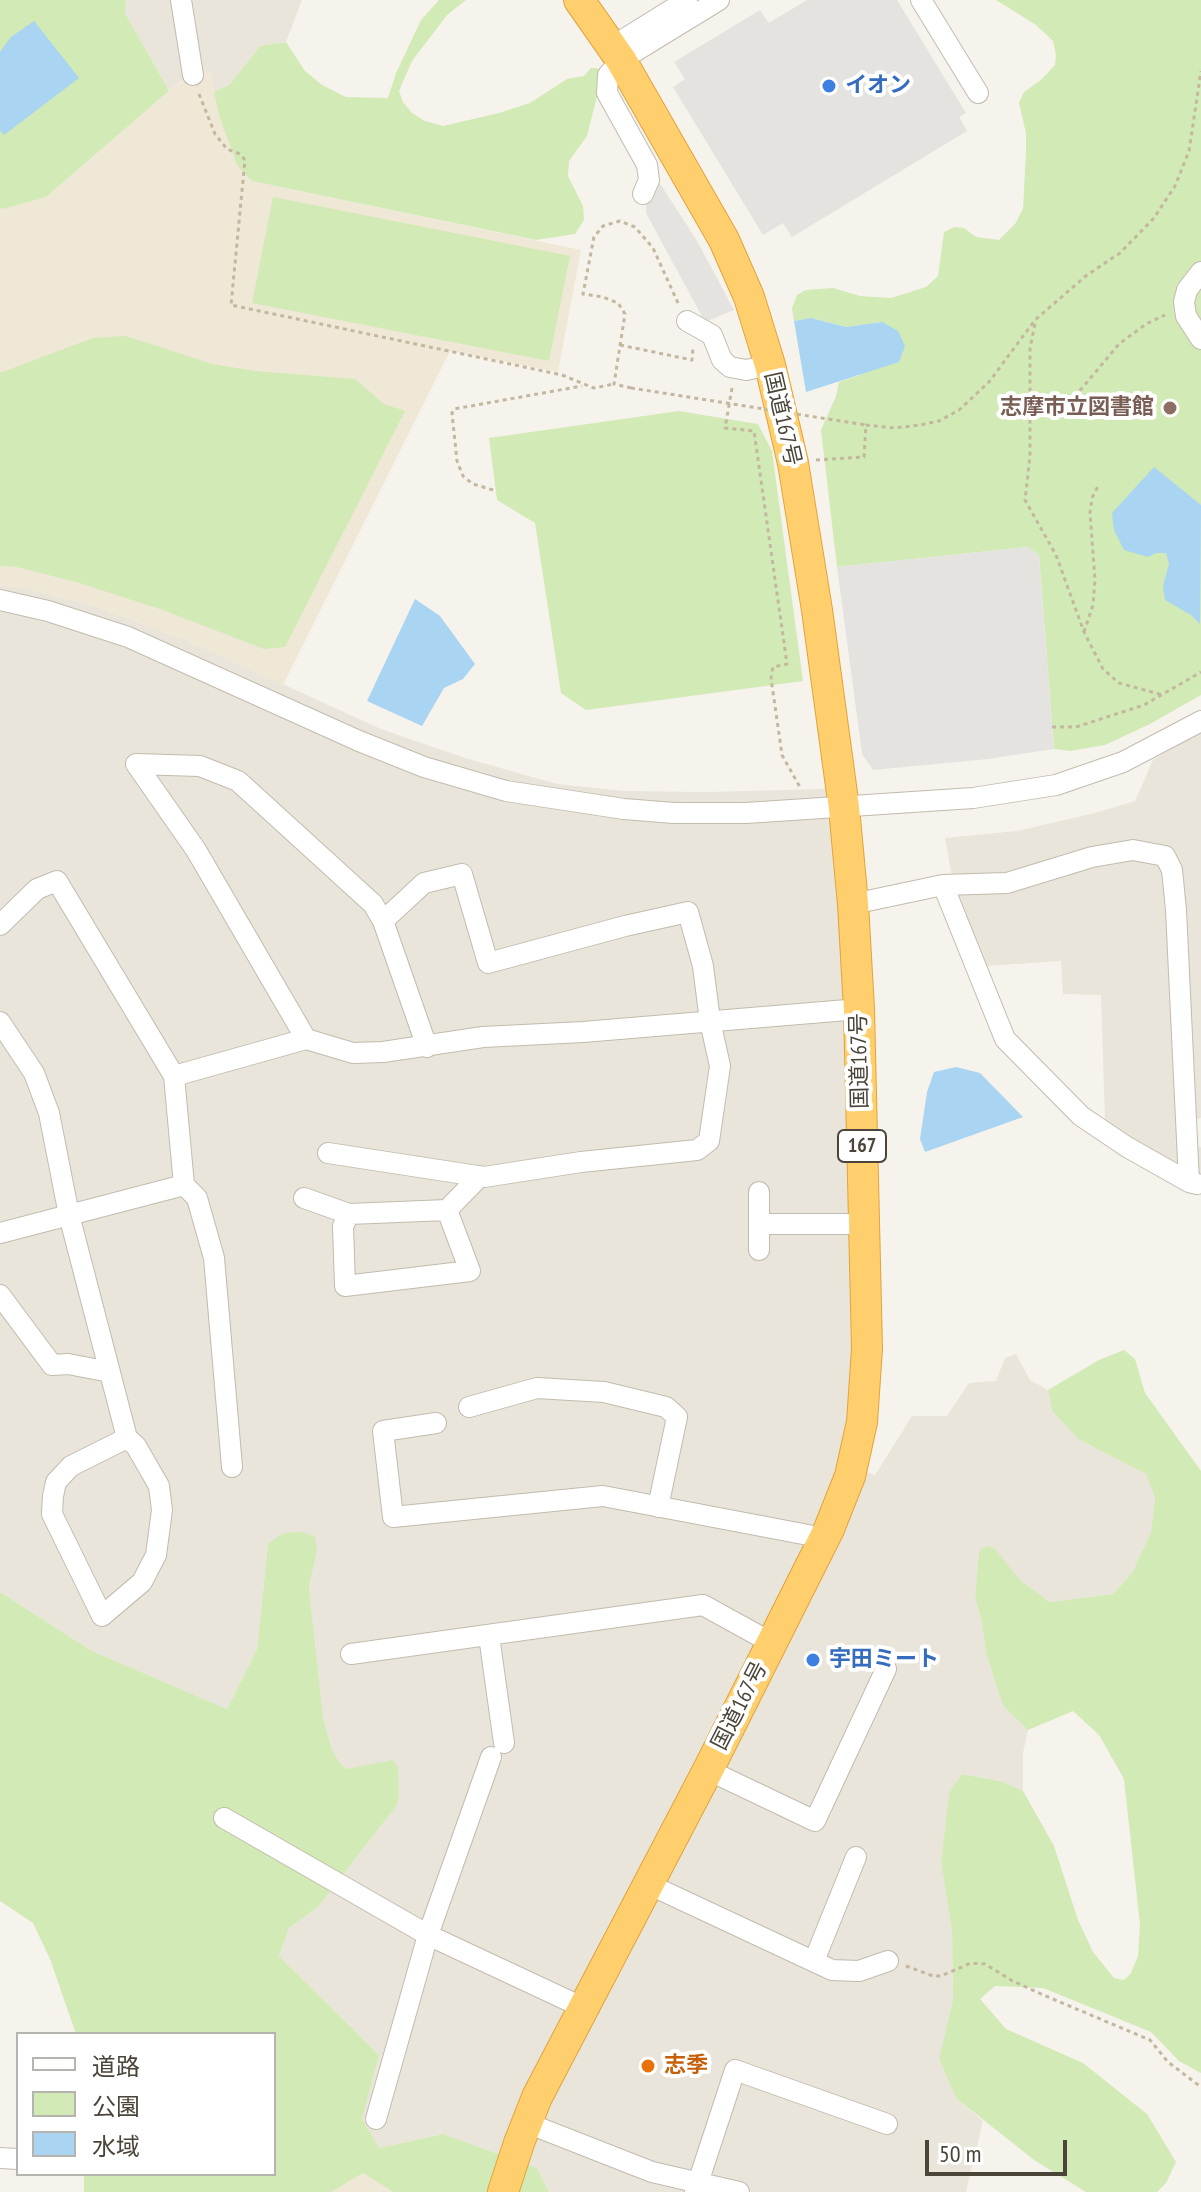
<!DOCTYPE html>
<meta charset="utf-8">
<style>
body{margin:0}
#map{position:relative;width:1201px;height:2192px;overflow:hidden;background:#f6f3ec;font-family:"PT Sans Narrow","Noto Sans JP",sans-serif}
canvas{display:block}
.legend{position:absolute;left:16px;top:2032px;width:260px;height:144px;box-sizing:border-box;background:#fff;border:2px solid #b7b4b0;margin:0;padding:10px 14px;list-style:none;font-size:24px;color:#4b4439}
.legend li{display:flex;align-items:center;gap:16px;height:40px}
.legend b{width:40px;border:2px solid #b7b4b0}
.scale{position:absolute;left:925px;top:2140px;width:142px;height:36px;box-sizing:border-box;border:4px solid #4b4439;border-top:0;padding-left:10px;font-size:24px;line-height:28px;white-space:nowrap;color:#4b4439;-webkit-text-stroke:6px #fff;paint-order:stroke}
</style>
<div id="map">
<canvas width="1201" height="2192"></canvas>
<ul class="legend">
<li><b style="height:10px;background:#fff"></b>道路</li>
<li><b style="height:22px;background:#d2eab5"></b>公園</li>
<li><b style="height:22px;background:#a9d4f2"></b>水域</li>
</ul>
<div class="scale">50 m</div>
</div>
<script>
const g = document.querySelector('canvas').getContext('2d');
g.lineJoin = 'round';
function fillPath(path, color) { g.fillStyle = color; g.fill(path, 'evenodd'); }
const shape = rows => new Path2D(rows.map(r => 'M' + r).join(''));
function stroke(path, color, width, dash) { g.strokeStyle = color; g.lineWidth = width; g.lineCap = dash ? 'butt' : 'round'; g.setLineDash(dash || []); g.stroke(path); }
function write(font, color, halo, rows, align = 'center') {
  g.font = font + ' "PT Sans Narrow","Noto Sans JP",sans-serif'; g.lineWidth = 8; g.setLineDash([]); g.textBaseline = 'middle'; g.strokeStyle = halo; g.fillStyle = color; for (const [text, x, y, turn = 0] of rows) {
    g.save(); g.translate(x, y); g.rotate((+turn || 0) * Math.PI / 180); g.textAlign = isNaN(turn) ? turn : align; if (halo) g.strokeText(text, 0, 0); g.fillText(text, 0, 0); g.restore();
  }
}
const residential = shape([
 [126,0,302,0,286,42,260,46,230,84,214,92,210,72,187,76,169,91,125,13],
 [0,585,26,588,91,605,184,639,381,729,465,758,557,784,624,791,706,792,825,789,867,889,880,1376,876,1429,867,1472,875,1475,912,1416,947,1416,969,1383,996,1381,1005,1358,1016,1354,1030,1380,1048,1390,1052,1411,1078,1439,1146,1474,1155,1498,1151,1532,1132,1573,1113,1594,1050,1602,1020,1580,995,1550,989,1546,979,1552,975,1598,982,1622,986,1653,1003,1706,1028,1730,1023,1753,1023,1791,1000,1781,963,1774,949,1793,941,1862,952,1930,953,1999,939,2059,956,2098,983,2121,966,2192,549,2192,537,2168,443,2134,379,2148,361,2119,379,2055,279,1956,289,1928,318,1907,397,1805,360,1767,347,1769,340,1763,332,1750,323,1717,309,1587,317,1551,268,1544,257,1649,227,1709,92,1651,0,1592],
 [1201,731,1201,1118,1196,1119,1196,1147,1201,1147,1201,1178,1181,1174,1105,1122,1101,995,1063,994,1061,961,986,966,955,893,945,838,1017,831,1095,813,1135,801,1153,760]
]);
const education = shape([
 [210,72,218,112,252,181,581,250,558,372,450,351,283,685,184,639,91,605,26,588,0,585,0,208,46,197,187,76],
 [363,2173,393,2192,331,2192,334,2189]
]);
const green = shape([
 [0,0,126,0,125,13,169,91,46,197,3,209,0,208],
 [439,0,466,0,447,15,412,61,399,91,403,102,412,113,425,121,443,126,499,113,530,103,567,79,584,76,591,68,597,68,603,73,587,136,569,161,568,176,583,206,584,220,575,234,536,240,252,181,237,165,218,112,214,92,230,84,260,46,286,42,305,71,322,85,346,97,388,98,396,73,421,20],
 [996,0,1201,0,1201,695,1150,724,1105,745,1070,751,1054,749,1039,556,1028,547,837,567,821,430,836,396,839,382,860,375,882,322,846,327,811,318,794,321,792,308,797,295,806,290,833,288,860,296,891,298,926,287,938,276,944,232,954,227,964,228,976,237,999,240,1015,224,1023,209,1026,152,1026,133,1019,103,1024,92,1041,80,1055,65,1056,55,1053,41,1036,25],
 [273,197,570,256,549,361,252,303],
 [126,336,212,364,256,371,355,379,384,404,405,411,285,647,264,649,163,610,76,582,17,567,0,566,0,373,93,338],
 [679,411,758,424,772,451,803,681,586,710,561,693,535,523,497,500,489,438],
 [1124,1350,1135,1359,1145,1393,1201,1471,1201,2073,1179,2061,1151,2032,1043,1988,995,1986,980,1999,1006,2029,1083,2063,1147,2114,1176,2162,1166,2183,1157,2192,1086,2192,1034,2160,956,2098,939,2059,953,1999,952,1930,941,1862,949,1793,962,1774,1000,1781,1023,1791,1054,1846,1078,1920,1093,1952,1114,1978,1124,1980,1131,1973,1138,1956,1140,1925,1124,1779,1099,1735,1073,1711,1028,1730,1003,1706,986,1653,982,1622,975,1598,979,1552,982,1548,989,1546,996,1550,1020,1580,1050,1602,1113,1594,1132,1573,1151,1532,1155,1498,1146,1474,1078,1439,1052,1411,1048,1390,1099,1360],
 [302,1532,315,1537,317,1551,309,1587,323,1717,332,1750,340,1763,347,1769,393,1760,398,1767,399,1796,397,1805,318,1907,289,1928,279,1956,379,2055,362,2119,379,2148,443,2134,537,2168,549,2192,393,2192,363,2173,331,2192,84,2192,84,2174,274,2174,274,2034,76,2034,50,1959,33,1923,0,1901,0,1592,92,1651,227,1709,257,1649,268,1544,283,1533]
]);
const parking = shape([
 [807,0,897,0,966,113,959,117,967,131,792,237,783,223,763,235,673,87,685,79,674,62,760,10,769,23],
 [659,182,697,241,734,310,705,322,646,213,647,186],
 [1028,547,1039,556,1054,749,988,759,873,770,862,754,837,567]
]);
const water = shape([
 [34,21,79,78,4,135,0,130,0,52,11,37],
 [811,318,846,327,882,322,898,331,905,346,899,362,806,392,794,321],
 [1154,467,1201,505,1200,624,1191,615,1165,600,1163,586,1169,564,1166,553,1156,553,1148,557,1124,550,1114,530,1112,513],
 [415,599,440,616,475,664,463,679,444,688,422,726,367,701],
 [956,1067,980,1073,1023,1117,925,1152,920,1139,927,1092,934,1072]
]);
const path = shape([
 [199,94,215,134,227,149,240,154,245,160,231,305,562,375,594,388,614,384],
 [1035,324,1030,348,1030,456,1025,500,1056,555,1084,632,1103,669,1119,683,1163,695],
 [620,345,692,360,693,347],
 [631,388,614,384,625,314,618,303,603,297,583,294,594,237,603,226,620,221,635,227,653,248,678,303],
 [732,388,725,428,754,431,787,664,773,667,771,678,782,755,801,789],
 [1029,408,1072,400,1119,344,1146,324,1165,315],
 [816,460,864,457,866,425,894,428,920,425,939,421,959,410,989,382,1035,320,1087,275,1120,253,1154,218,1175,186,1189,151,1201,71],
 [493,490,473,484,463,476,457,461,452,413,454,409,582,386],
 [1084,632,1093,605,1095,580,1090,513,1092,498,1099,484],
 [1052,727,1076,727,1144,705,1201,672],
 [906,1966,933,1976,941,1976,971,1963,985,1964,1011,1980,1041,1994,1150,2040,1168,2062,1201,2087]
]);
const minor = shape([
 [181,0,193,75],
 [921,0,978,93],
 [613,46,687,0],
 [643,194,649,180,647,165,607,93,608,75,621,60,719,0],
 [1201,272,1187,290,1184,302,1186,316,1201,339],
 [687,321,712,335,722,360,730,367,746,370,770,365],
 [0,600,48,611,128,637,359,741,424,767,506,791,624,809,674,813,746,813,973,798,1056,785,1123,762,1201,721],
 [943,885,1007,883,1092,857,1133,850,1165,856,1172,870,1176,910,1189,1182],
 [853,904,943,885,1005,1039,1081,1116,1127,1147,1189,1182,1197,1184],
 [0,925,37,889,57,881,174,1076,184,1185,197,1198,214,1258,232,1467],
 [0,1022,34,1073,49,1113,69,1215,127,1438,136,1446,159,1486,162,1510,156,1555,142,1582,102,1616,52,1514,53,1496,56,1482,71,1466,127,1438],
 [306,1039,196,850,136,764,200,766,238,781,373,904,383,921,427,1047],
 [174,1076,306,1039,353,1053,383,1052,483,1037,583,1032,859,1009],
 [328,1153,484,1177,581,1162,697,1150,709,1141,720,1066,710,1021,703,966,688,912,625,926,488,963,462,874,424,883,383,921],
 [304,1198,349,1214],
 [447,1210,470,1271,345,1286,343,1226,349,1214,447,1210,480,1176],
 [759,1224,864,1224],
 [0,1233,184,1185],
 [759,1250,759,1192],
 [0,1295,52,1365,68,1364,110,1372],
 [469,1407,537,1388,604,1392,666,1407,677,1417,658,1507],
 [436,1423,383,1431,393,1517,603,1496,824,1538],
 [489,1636,504,1743],
 [351,1654,703,1605,772,1643],
 [708,1770,815,1821,886,1669],
 [224,1818,428,1935,584,2008],
 [648,1884,832,1970,859,1971,888,1961],
 [814,1961,856,1857],
 [376,2119,428,1935,491,1757],
 [527,2123,652,2172,739,2192],
 [0,2158,18,2159],
 [695,2192,735,2070,887,2124]
]);
const highway = shape([
 [503,2192,519,2143,537,2097,708,1770,829,1529,850,1476,862,1422,867,1349,859,1009,853,904,844,808,817,610,793,463,770,365,749,297,724,240,621,60,579,0]
]);
const pathBridge = shape([
 [631,388,866,425]
]);
const markers = [
 [829,86,8,"#3f7fe0"],
 [1170,408,8,"#8d6e63"],
 [813,1660,8,"#3f7fe0"],
 [648,2066,8,"#e8710a"]
];
const shields = [
 [862,1146,48]
];
const shieldNames = [
 ["167",862,1146]
];
const shopNames = [
 ["イオン",845,86],
 ["宇田ミート",829,1660]
];
const educationNames = [
 ["志摩市立図書館",1154,408]
];
const streetNames = [
 ["国道167号",782,419,77],
 ["国道167号",860,1061,-91],
 ["国道167号",740,1706,-63]
];
const foodNames = [
 ["志季",664,2066]
];
fillPath(residential, '#eae5da');
fillPath(education, '#efe8d6');
fillPath(green, '#d2eab5');
fillPath(parking, '#e5e3e0');
fillPath(water, '#a9d4f2');
stroke(minor, '#c2bbae', 22);
stroke(highway, '#e0a43c', 32);
stroke(path, '#c4b79f', 3, [4, 4]);
stroke(minor, '#fff', 20);
stroke(highway, '#ffcf6e', 30);
stroke(pathBridge, '#c4b79f', 3, [4, 4]);
for (const [x, y, r, color] of markers) { const dot = new Path2D(); dot.arc(x, y, r, 0, 2 * Math.PI); g.fillStyle = color; g.fill(dot); stroke(dot, '#fff', 3); }
for (const [x, y, w] of shields) { const box = new Path2D(); box.roundRect(x - w / 2, y - 16, w, 32, 6); g.fillStyle = '#fff'; g.fill(box); stroke(box, '#4b4439', 2); }
write('bold 20px', '#4b4439', null, shieldNames);
write('bold 22px', '#366cbe', '#fff', shopNames, 'left');
write('bold 22px', '#785e54', '#fff', educationNames, 'right');
write('22px', '#4b4439', '#fff', streetNames);
write('bold 22px', '#c56008', '#fff', foodNames, 'left');
</script>
